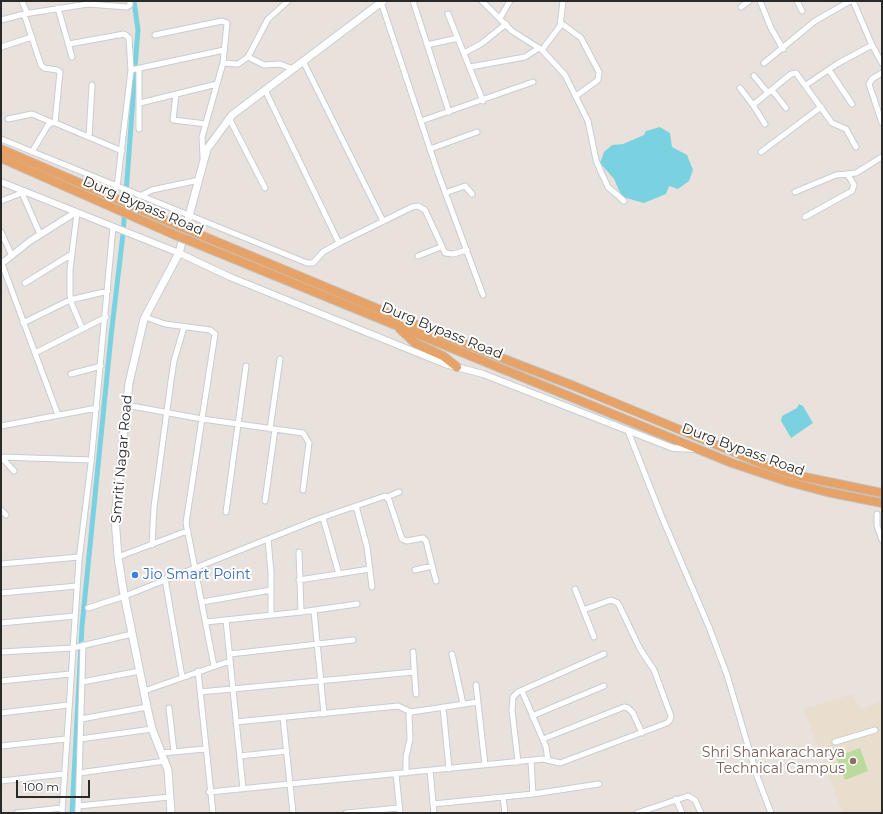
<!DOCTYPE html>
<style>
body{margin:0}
#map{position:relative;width:883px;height:814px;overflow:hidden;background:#e9e2dc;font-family:Montserrat,sans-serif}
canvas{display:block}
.frame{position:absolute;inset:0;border:2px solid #292929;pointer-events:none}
.scale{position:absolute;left:16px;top:780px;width:74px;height:18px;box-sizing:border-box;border:2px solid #292929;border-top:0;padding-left:5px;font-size:12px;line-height:14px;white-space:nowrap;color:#292929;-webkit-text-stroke:3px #fff;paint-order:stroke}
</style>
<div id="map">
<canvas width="883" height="814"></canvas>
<div class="frame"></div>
<div class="scale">100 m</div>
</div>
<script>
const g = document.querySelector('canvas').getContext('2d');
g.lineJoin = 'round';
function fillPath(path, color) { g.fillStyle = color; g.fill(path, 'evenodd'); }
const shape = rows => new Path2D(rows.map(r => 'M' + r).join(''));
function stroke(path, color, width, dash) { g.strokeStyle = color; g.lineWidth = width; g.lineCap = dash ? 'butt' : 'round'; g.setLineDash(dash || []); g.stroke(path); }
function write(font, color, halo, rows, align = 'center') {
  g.font = font + ' Montserrat,sans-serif'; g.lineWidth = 4; g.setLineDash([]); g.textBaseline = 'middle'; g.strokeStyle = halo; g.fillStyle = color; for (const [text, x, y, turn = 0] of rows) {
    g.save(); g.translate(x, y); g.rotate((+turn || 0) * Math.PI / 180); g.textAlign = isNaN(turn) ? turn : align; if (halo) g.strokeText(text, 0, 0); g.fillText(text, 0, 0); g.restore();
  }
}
const education = shape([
 [852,694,861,709,882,701,882,813,843,813,804,709]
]);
const green = shape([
 [860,748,868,771,845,780,836,757]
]);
const water = shape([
 [660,127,670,133,672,147,687,155,693,170,689,181,678,189,669,186,666,194,644,203,622,197,614,179,600,163,604,152,612,145,623,144,644,135,646,131],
 [799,404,803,406,813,423,791,438,781,421,782,416,797,408]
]);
const canal = shape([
 [134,1,138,30,135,67],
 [72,813,82,626,111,336,123,234,135,71]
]);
const minor = shape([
 [22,1,27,13],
 [413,1,449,112],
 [482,1,512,31,542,50,565,75,588,121,596,160,601,172,608,187,624,201],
 [760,1,771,28,783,49],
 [797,1,802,11],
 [853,1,872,45,882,63],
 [381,2,438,173,483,295],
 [741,7,749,1],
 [58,8,72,57],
 [24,14,41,65,44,68,57,70,60,72,55,123],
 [448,14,483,101],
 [500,18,510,1],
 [1,20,24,14,88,4,127,7,130,5,130,1],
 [561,23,581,38,599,72,598,80,576,96],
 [155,35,222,21,227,23,223,63,202,137,203,158],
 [69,44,124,34,129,38,131,70,117,187],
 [427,45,458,38],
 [1,47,32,37],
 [542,50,560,26,563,1],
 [464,53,481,44,506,24],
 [248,57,264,65,280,64,293,69],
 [303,61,383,221],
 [223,63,238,64,248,57,268,19,288,1],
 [764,63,815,21,850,1],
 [470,67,525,57,539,48],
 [131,70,224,50],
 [829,70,852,104],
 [882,73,872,79,869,84,882,123],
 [754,76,768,93],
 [806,85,837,64,872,45],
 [740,88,753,105],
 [265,90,339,243],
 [772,90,786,108],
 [176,94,173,120,206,124],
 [140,103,217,84],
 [229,118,265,188],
 [8,119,32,114,51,122],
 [421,121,533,82],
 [765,124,753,105,791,74,796,73,832,123,846,129,856,147],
 [139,129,139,69],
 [89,137,92,85],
 [1,139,307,263,313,263,323,252,339,243,412,207,418,206,425,210,445,253,453,254,467,250],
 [430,149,477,132],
 [32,152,48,125,53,122,122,151],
 [761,152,821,107],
 [795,192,836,175,856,173,882,157],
 [22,193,40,234],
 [445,193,465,186,472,194],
 [140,196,152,190,199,180],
 [1,201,24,192],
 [77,213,70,270,70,295,71,302,82,328],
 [805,217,852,191,854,185,848,175],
 [1,232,12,256],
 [418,256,441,247],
 [2,264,58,415],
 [25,283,72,254],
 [145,317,165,324,210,330,215,334,186,523,214,666],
 [23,323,70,300,108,291],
 [35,353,106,317],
 [71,374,101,366],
 [126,405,202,419,303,433,309,443,303,490],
 [1,426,97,408],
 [270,429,280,359],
 [628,431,661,515,709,627,727,675,757,776,771,813],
 [1,457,91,460],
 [1,457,14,471],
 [387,497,399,492],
 [265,501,275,429],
 [356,506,367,547,372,587],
 [1,510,6,515],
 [226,512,246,366],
 [877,514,877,526,882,540],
 [323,518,339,574],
 [268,539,271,573,271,615],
 [152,545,154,507,171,381,174,361,184,327],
 [299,552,301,612],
 [118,557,187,531],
 [1,564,79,557],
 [415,570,432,566],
 [165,579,182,677],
 [299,580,370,569],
 [575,589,594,637],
 [1,593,77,586],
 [202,602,271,590],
 [88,608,125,596,318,519,385,496,389,500,402,539,407,541,423,538,426,541,436,581],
 [314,611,324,714],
 [226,620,243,789],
 [206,622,301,612,357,604],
 [1,623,75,616],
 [1,652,73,648,132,634],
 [413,652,416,694],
 [230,654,353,640],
 [452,654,463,704],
 [198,671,213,813],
 [1,681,70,674],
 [82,682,140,671],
 [476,685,485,765],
 [144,691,230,661],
 [522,691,546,747,548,760],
 [200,692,414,672],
 [443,707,449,769],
 [169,708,174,752],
 [1,713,68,705],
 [532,716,604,686],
 [283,717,293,813],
 [81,719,147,707],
 [236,722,398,706,411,712],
 [80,739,152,729],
 [543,739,624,707,628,708,633,713,642,733],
 [835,742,875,730],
 [1,746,66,739],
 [162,753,205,749],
 [240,756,287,751],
 [531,761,533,794],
 [518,762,512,710,513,697,518,692,604,654],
 [430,771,434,813],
 [79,773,165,761],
 [406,773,406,757,410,739,409,715,411,712,478,702],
 [396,774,400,813],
 [1,781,64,774],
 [209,792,543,759,560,763,667,723,670,720,671,716,654,670,640,649,618,603,611,600,583,610],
 [503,797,505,813],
 [676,799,682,813],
 [433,804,533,794,599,784],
 [78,806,170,797],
 [17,813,62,808],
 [62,813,79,560,91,463,113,227],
 [78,813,83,645],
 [346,813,399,808],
 [637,813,688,796,695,800,701,813]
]);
const tertiary = shape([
 [1,182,179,253,230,277,445,364,483,374,673,448,696,449],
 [1,264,30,241,76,212]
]);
const secondary = shape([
 [171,813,168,770,152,729,147,707,123,589,118,557,115,518,129,383,144,319,179,253,207,149,232,115,383,1]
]);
const trunk = shape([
 [1,149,179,226],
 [1,158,175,235],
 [191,231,429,330,574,386,765,465,795,475,882,493],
 [188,240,732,463,789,482,827,492,882,503],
 [400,329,415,343,443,356,457,367]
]);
const trunkBridge = shape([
 [179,226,191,231],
 [175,235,188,240]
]);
const markers = [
 [135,575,4,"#3f7fe0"],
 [853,761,4,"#8d6e63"]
];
const streetNames = [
 ["Durg Bypass Road",143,206,23],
 ["Durg Bypass Road",442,331,22],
 ["Durg Bypass Road",743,450,20],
 ["Smriti Nagar Road",122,459,-85]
];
const shopNames = [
 ["Jio Smart Point",143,575]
];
const educationNames = [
 ["Shri Shankaracharya",845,753],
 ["Technical Campus",845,769]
];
fillPath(education, '#e9ddcd');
fillPath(green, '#bada9e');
fillPath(water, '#7ad2e1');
stroke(canal, '#7ad2e1', 5);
stroke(minor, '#c7ccd5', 7);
stroke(tertiary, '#c7ccd5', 8);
stroke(secondary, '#c7ccd5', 9);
stroke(trunk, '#c3c3c3', 10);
stroke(minor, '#fff', 5);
stroke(tertiary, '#fff', 6);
stroke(secondary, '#fff', 7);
stroke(trunk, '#e6a267', 8);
stroke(trunkBridge, '#c3c3c3', 10, []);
stroke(trunkBridge, '#e6a267', 8);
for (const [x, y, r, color] of markers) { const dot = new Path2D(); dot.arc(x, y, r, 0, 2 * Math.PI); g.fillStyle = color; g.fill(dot); stroke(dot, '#fff', 1.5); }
write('14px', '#292929', '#fff', streetNames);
write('14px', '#366cbe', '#fff', shopNames, 'left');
write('14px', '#785e54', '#fff', educationNames, 'right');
</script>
